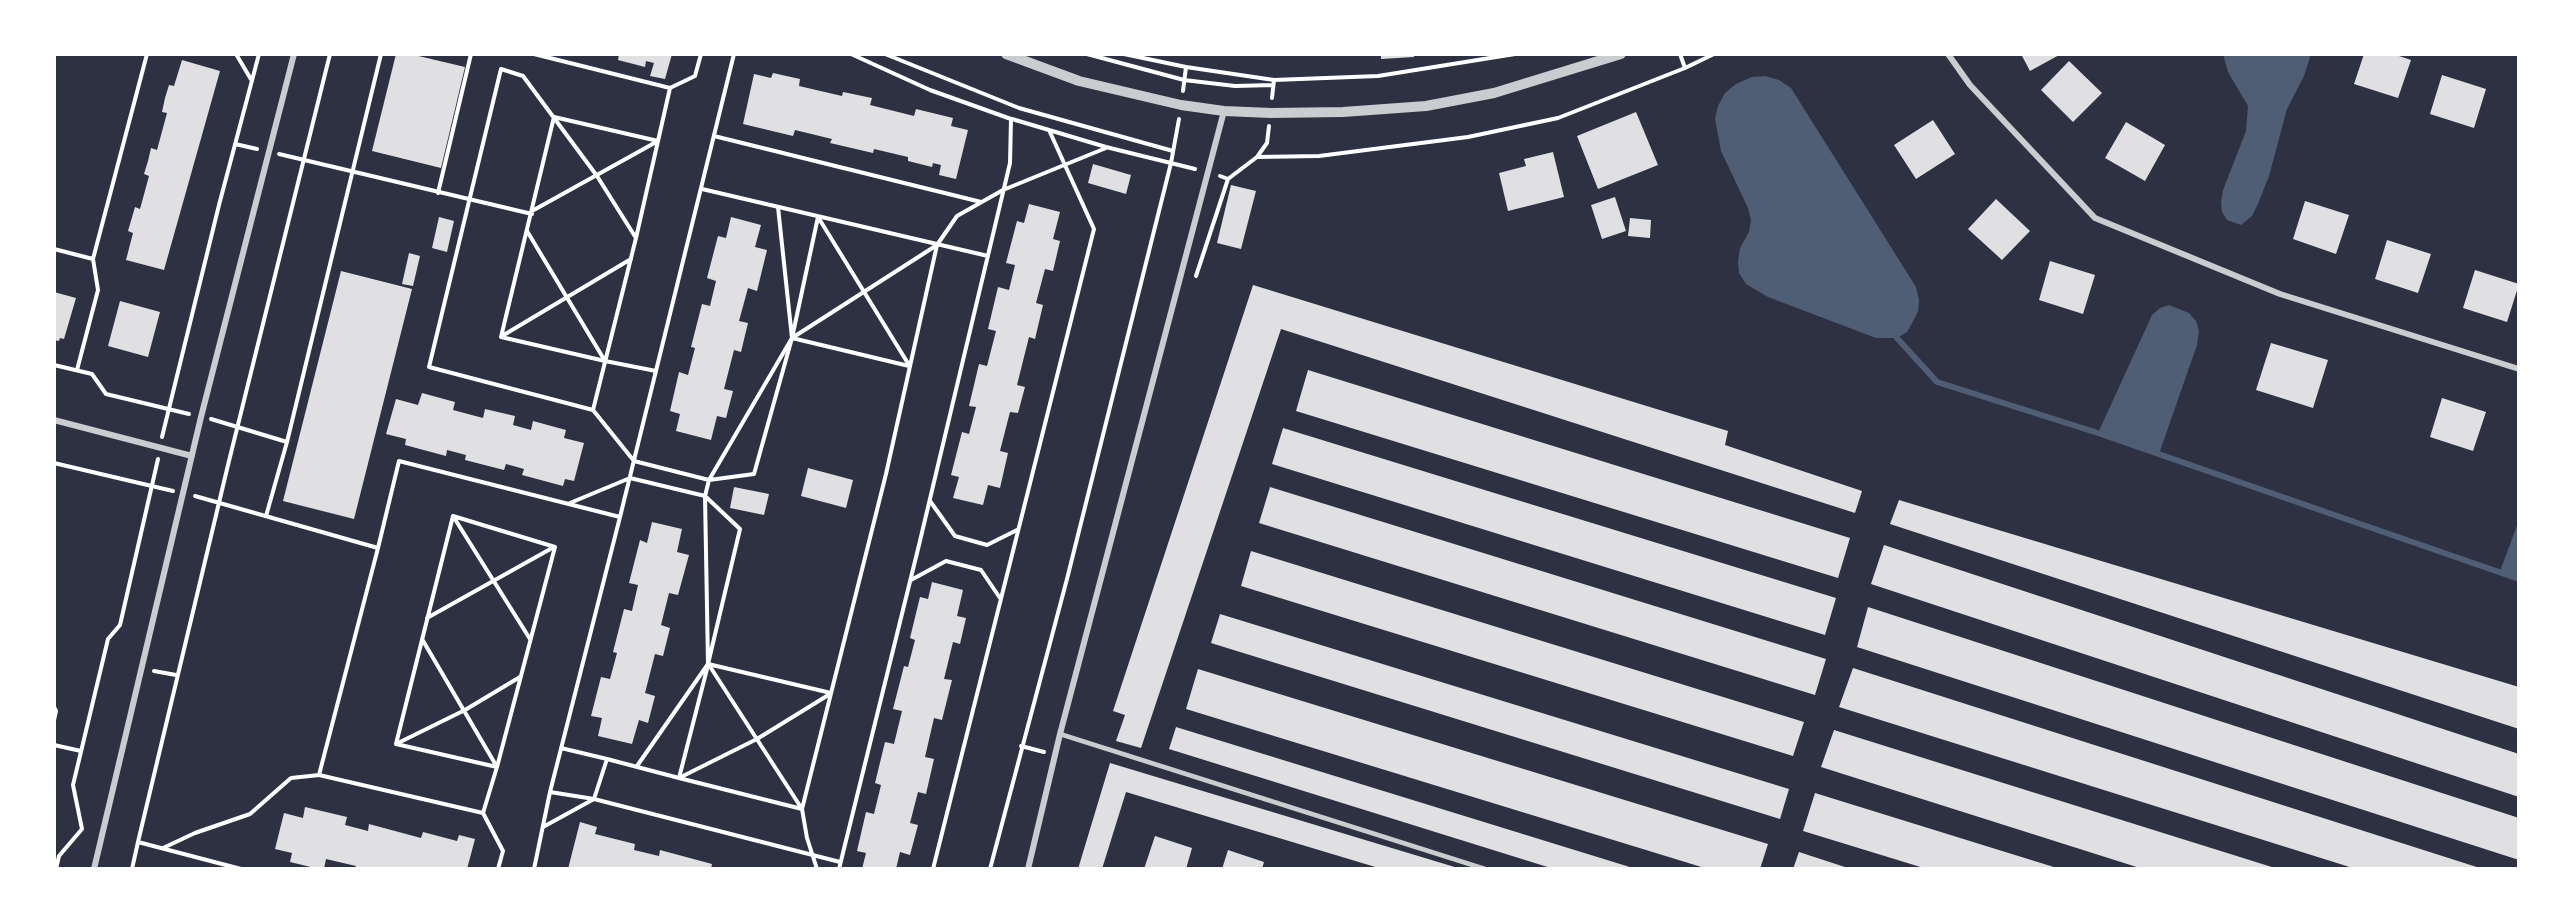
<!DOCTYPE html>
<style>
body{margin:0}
#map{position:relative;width:2573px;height:923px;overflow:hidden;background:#2d3142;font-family:"PT Sans",sans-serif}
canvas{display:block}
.frame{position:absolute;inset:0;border:56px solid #fff;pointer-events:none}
</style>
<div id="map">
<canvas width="2573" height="923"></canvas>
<div class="frame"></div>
</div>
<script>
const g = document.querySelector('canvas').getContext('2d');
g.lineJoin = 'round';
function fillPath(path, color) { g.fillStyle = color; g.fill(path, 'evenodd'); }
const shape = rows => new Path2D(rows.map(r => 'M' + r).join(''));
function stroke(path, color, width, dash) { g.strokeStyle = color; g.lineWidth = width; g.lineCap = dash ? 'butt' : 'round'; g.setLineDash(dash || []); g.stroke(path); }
const water = shape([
 [2223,54,2311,54,2304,76,2287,109,2269,176,2258,204,2252,216,2241,225,2227,220,2222,212,2221,202,2223,190,2246,131,2248,106,2228,72],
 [1765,76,1779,80,1791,88,1916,287,1919,300,1918,312,1907,332,1897,338,1876,338,1768,297,1746,284,1739,273,1738,261,1740,248,1749,232,1751,220,1748,208,1721,151,1715,119,1718,106,1725,93,1736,84,1752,77],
 [2169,305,2189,313,2196,321,2199,331,2197,345,2159,454,2098,433,2152,315,2160,308],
 [2519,520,2519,579,2499,574]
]);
const stream = shape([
 [1897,338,1937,382,2098,433,2519,579]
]);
const building = shape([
 [396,54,410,54,465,67,441,168,372,151],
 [619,54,672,54,665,79,650,76,654,63,646,61,645,67,618,60],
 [1381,54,1414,54,1414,57,1381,59],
 [2021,54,2061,54,2030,71],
 [2364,54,2393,54,2411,60,2398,98,2354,84],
 [182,60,220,71,164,270,126,260,133,233,128,231,135,207,140,209,149,176,144,174,148,161,151,148,157,150,167,113,162,112,165,98,169,85,174,86],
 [2069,61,2102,93,2073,122,2041,90],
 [773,73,800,79,799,86,842,96,843,92,872,98,870,105,914,116,916,109,953,118,951,126,968,130,956,179,939,175,941,165,933,163,932,167,908,161,908,157,874,149,873,153,830,143,832,139,795,130,793,136,743,124,754,74,771,78],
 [2442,75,2486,89,2474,128,2430,114],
 [1636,112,1658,165,1598,189,1577,136],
 [1933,120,1955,154,1916,179,1894,145],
 [2126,122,2165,145,2145,181,2105,158],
 [1553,152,1564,197,1508,211,1499,173,1526,166,1524,159],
 [1093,164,1131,175,1126,194,1088,183],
 [1231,185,1256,191,1241,249,1217,243],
 [1615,197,1626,231,1602,239,1591,205],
 [1996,199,2030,231,2002,260,1968,229],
 [2305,201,2349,215,2336,254,2293,239],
 [1029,204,1060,212,1053,239,1060,241,1053,271,1045,269,1036,303,1043,305,1035,339,1029,337,1017,385,1025,387,1018,413,1010,412,1000,451,1008,453,1000,488,988,485,983,505,953,498,959,477,951,475,962,432,969,434,976,407,969,406,979,364,987,366,996,331,988,329,998,287,1009,290,1015,265,1006,263,1017,221,1024,223],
 [439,217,454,221,447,252,432,248],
 [731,217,761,225,755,247,767,250,757,291,748,288,739,321,748,323,741,352,734,350,724,389,733,391,726,418,717,416,711,440,676,431,680,414,670,411,679,372,688,375,695,348,691,347,702,304,710,306,716,281,707,278,718,236,726,238],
 [1630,218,1651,220,1650,238,1628,236],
 [2387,240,2431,254,2418,293,2375,279],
 [409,253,420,256,413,286,402,284],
 [2050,261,2095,275,2083,314,2039,300],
 [2475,270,2519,284,2507,322,2463,308],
 [341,271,412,289,354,519,283,501],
 [1253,285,1728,431,1725,445,1862,491,1855,513,1281,329,1141,748,1116,741,1125,715,1113,711],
 [54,292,76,298,64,339,60,338,59,341,54,340],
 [120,301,160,312,148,357,108,346],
 [2271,343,2328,360,2313,408,2256,390],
 [1308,370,1850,538,1838,578,1296,411],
 [422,393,455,402,453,410,483,418,485,409,515,416,513,425,531,430,533,421,566,430,564,438,584,443,574,481,565,479,563,486,522,475,524,469,506,464,504,470,465,460,466,455,447,450,446,456,405,445,406,439,386,434,396,399,418,405],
 [2442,398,2486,412,2473,451,2430,437],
 [1283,428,1836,598,1825,635,1272,464],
 [808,468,853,480,846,508,801,496],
 [734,487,769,494,764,515,730,508],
 [1270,487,1826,659,1815,695,1259,523],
 [1899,500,2519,687,2519,729,1890,524],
 [652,522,682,529,677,552,689,555,678,595,669,593,661,625,670,628,663,656,655,654,645,693,655,696,648,723,639,720,632,744,598,736,602,718,591,716,601,677,610,679,617,653,613,652,624,609,632,611,638,585,629,583,640,540,647,543],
 [1884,545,2519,754,2519,797,1871,584],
 [1251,551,1804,722,1793,756,1241,586],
 [932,582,963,590,957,616,966,618,960,644,953,642,944,679,952,680,942,720,934,718,925,757,934,759,926,794,918,792,910,823,918,825,910,855,900,852,896,869,862,869,866,853,857,851,866,812,874,814,881,785,875,783,885,742,894,744,902,711,893,709,904,666,908,667,915,640,910,638,920,597,928,599],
 [1868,607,2519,818,2519,860,1857,647],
 [1220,614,1789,789,1780,819,1211,643],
 [1853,668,2483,869,2356,869,1839,707],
 [1198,669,1768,844,1760,869,1708,869,1186,709],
 [1176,727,1633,868,1632,869,1554,869,1169,749],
 [1834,730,2275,868,2275,869,2143,869,1821,767],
 [1110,763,1458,868,1458,869,1382,869,1126,792,1102,869,1078,869],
 [1815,793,2057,868,2057,869,1927,869,1803,831],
 [305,807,347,817,345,825,368,831,369,824,421,838,423,832,457,841,459,835,475,839,467,869,355,869,356,866,326,859,324,869,319,869,290,862,292,853,275,849,284,813,303,818],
 [580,822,597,827,595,834,635,844,634,850,659,856,660,850,712,864,711,869,568,869],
 [1155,836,1192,848,1186,869,1144,869],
 [1228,850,1264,862,1262,869,1222,869],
 [1799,852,1851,869,1793,869]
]);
const path = shape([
 [236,54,252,81],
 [534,54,670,88],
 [885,54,1019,108,1173,151],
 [1087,54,1184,80,1235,86,1273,85],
 [1124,54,1186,67,1274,80,1272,98],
 [1680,54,1685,68],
 [1274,80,1378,76,1515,54],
 [1183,91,1186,67],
 [1012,119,1106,147,1195,169],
 [714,136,981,202],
 [235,144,257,149],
 [279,154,532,214],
 [1257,157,1319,156,1468,137,1558,118,1685,68,1714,54],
 [1220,176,1228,179,1257,157,1267,143,1269,126],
 [702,189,988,256],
 [438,193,471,54],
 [778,207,792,338,937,245,886,474,802,809],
 [532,211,658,141,670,88,695,76,701,54],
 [818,217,792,338,909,366],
 [818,217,909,365],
 [527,231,605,361,656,371],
 [636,238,597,176,523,76,501,69,429,367,593,410,634,461,709,480,754,474,792,338,709,480,705,496,708,664,637,766],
 [937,245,957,216,1003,190,1106,148],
 [54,249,93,259,147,54],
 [1196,276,1228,179],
 [502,336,631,259],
 [54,365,92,374,106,394,189,414],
 [77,370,98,290,93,259],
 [593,410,636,238,658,141,554,117,501,337,605,361],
 [211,419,287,442,266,516],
 [162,437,219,205,259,54],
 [287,442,381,54],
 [54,463,173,491],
 [195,496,378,548,319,775,483,813],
 [930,501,955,536,987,545,1017,530],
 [570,503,630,478,705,496,740,529,708,664,831,693],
 [453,516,555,547,497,767,396,744,453,516],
 [453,516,530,639],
 [620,517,734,54],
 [378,548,399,461,620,517,550,792,534,869],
 [911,580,946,561,981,570,1000,598],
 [427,618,554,547],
 [422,639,497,767,483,813,503,851,498,869],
 [709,665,802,809,807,838,817,869],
 [707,669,679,778,802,809],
 [154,671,176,675],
 [54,707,56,711,54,720],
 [396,744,465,710,520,677],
 [54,745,81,751],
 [1021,746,1044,752],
 [561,748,607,759],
 [550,792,594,799,607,759,679,778,757,739,830,694],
 [543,827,594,799,840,862],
 [163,848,195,833,250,814,291,778,319,775],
 [56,869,59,856,82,829,73,785,108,639,120,625,158,459],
 [132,869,138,842],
 [241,869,138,842,228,465,330,54],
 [839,869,919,545,1010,163,1011,119,930,90,851,54],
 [933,869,1094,229,1049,130],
 [990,869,1067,579,1171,163,1179,119]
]);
const service = shape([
 [1060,734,1485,869]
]);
const minor = shape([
 [1948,54,1970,85,2095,218,2280,294,2519,369],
 [54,420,192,456],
 [94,869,201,417,294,54],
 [1028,869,1060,734,1224,111]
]);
const tertiary = shape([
 [1006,54,1079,81,1181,105,1224,111,1271,113,1343,112,1426,106,1494,93,1621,54]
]);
fillPath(water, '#4f5d75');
stroke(stream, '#4f5d75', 6);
fillPath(building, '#e0e0e3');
stroke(path, '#fff', 4);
stroke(service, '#caccd0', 4.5);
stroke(minor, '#caccd0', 6);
stroke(tertiary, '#caccd0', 10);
</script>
